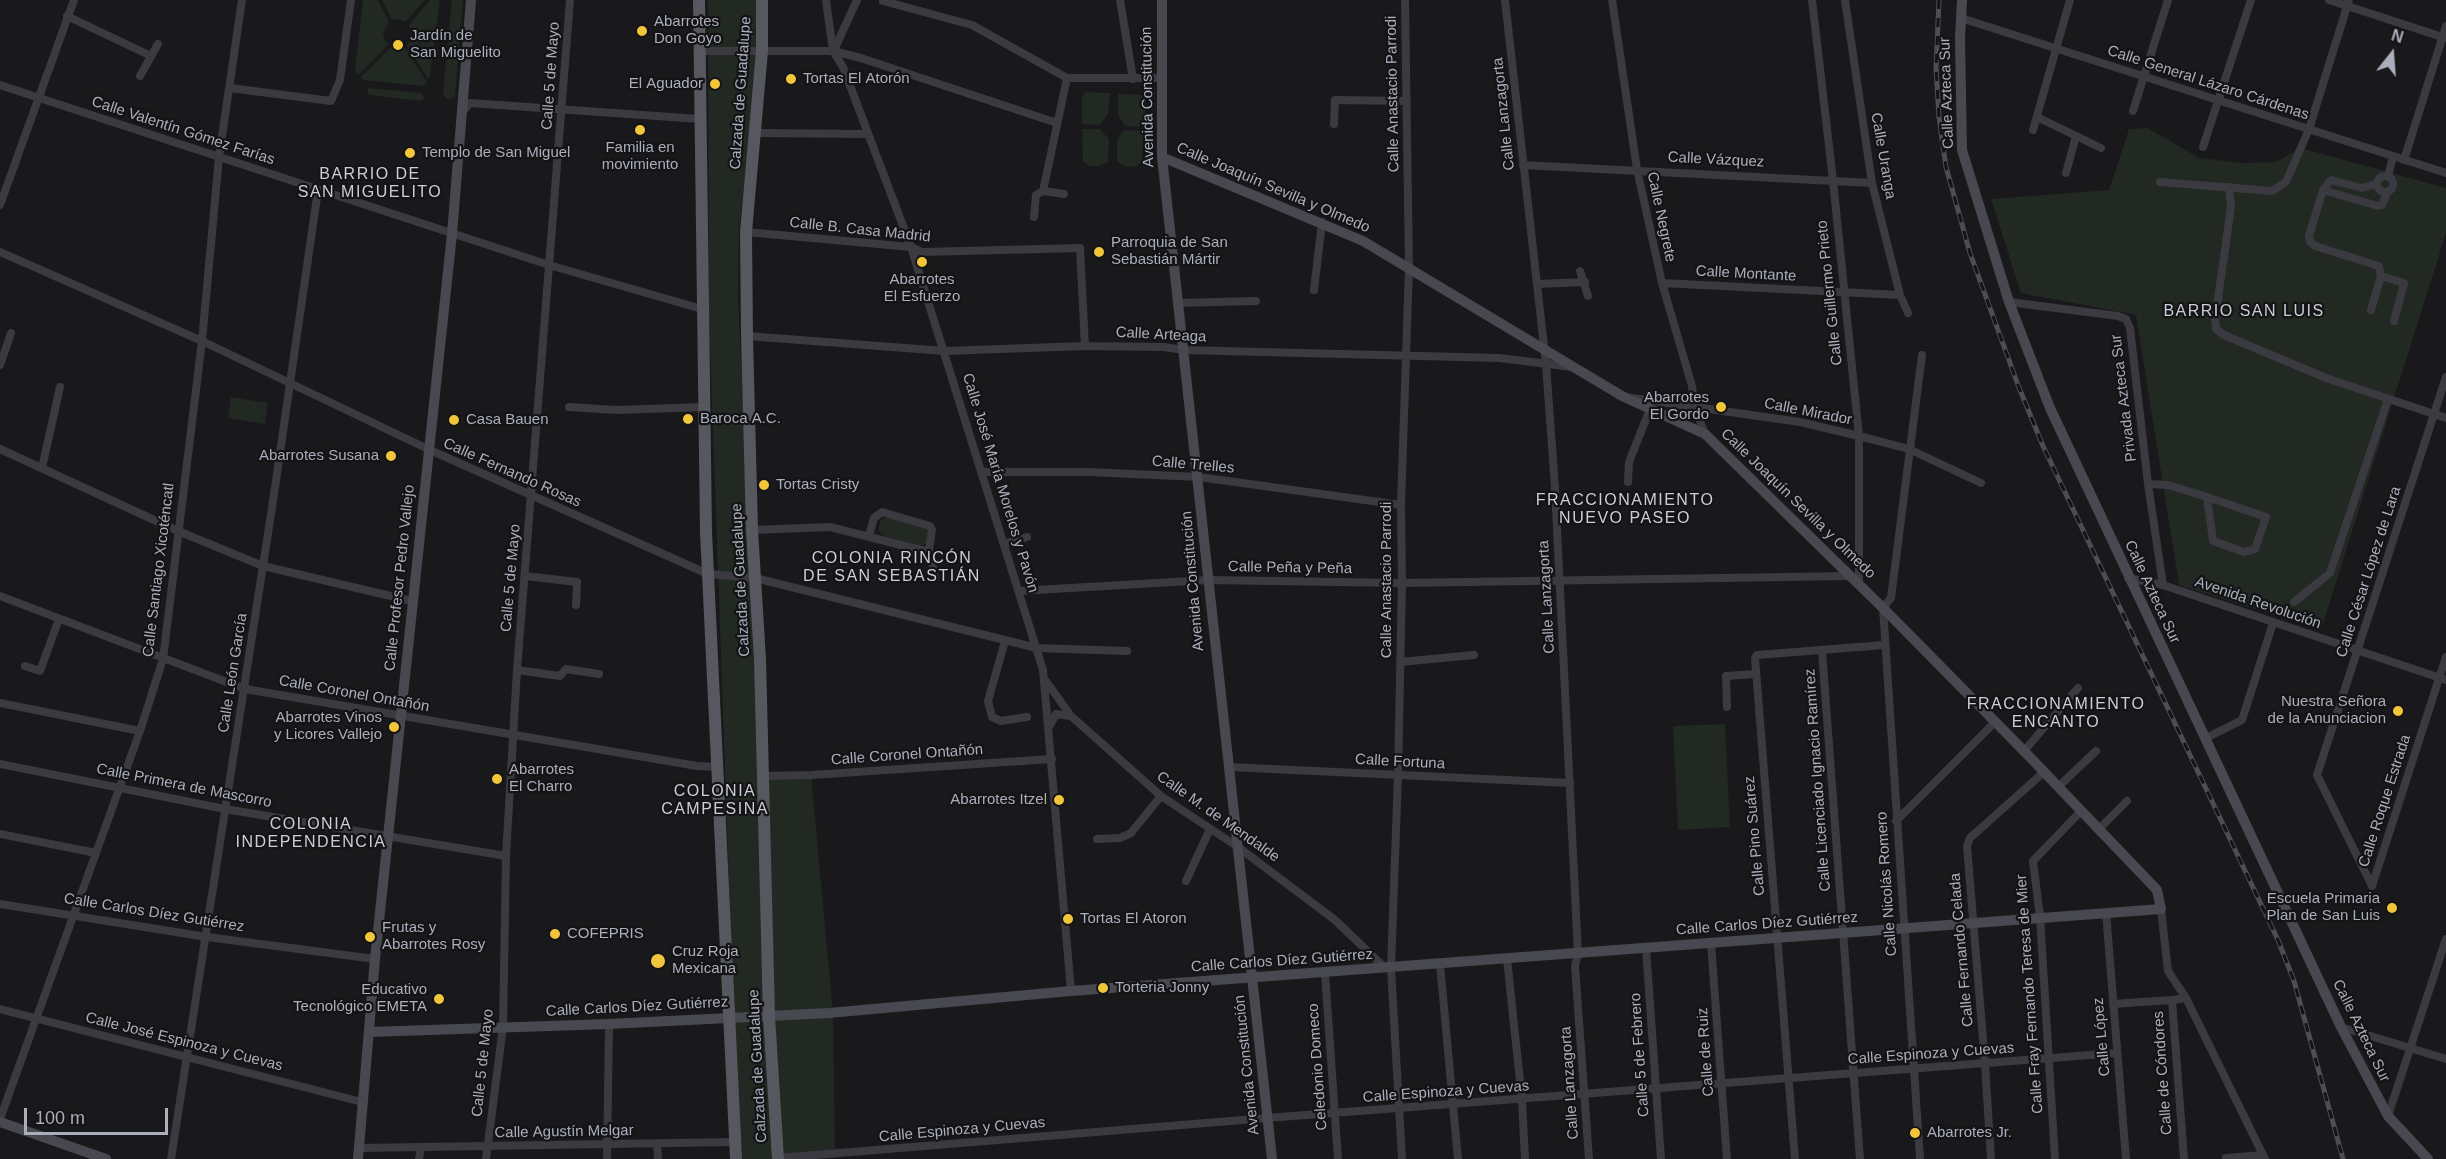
<!DOCTYPE html>
<meta charset="utf-8">
<style>
body{margin:0}
#map{position:relative;width:2446px;height:1159px;overflow:hidden;background:#19191b;font-family:Helvetica,sans-serif}
canvas{display:block}
.north{position:absolute;left:2362px;top:24px;width:60px;height:60px;-webkit-text-stroke:4px #141416;paint-order:stroke;rotate:17deg;font-size:16px;font-weight:700;line-height:24px;text-align:center;color:#abaebb}
.north::after{content:'';display:block;margin:auto;width:21px;height:27px;background:#abaebb;clip-path:polygon(50% 0,100% 100%,50% 72%,0 100%)}
.scale{position:absolute;left:24px;top:1108px;width:144px;height:27px;box-sizing:border-box;border:3px solid #abaebb;border-top:0;padding-left:8px;font-size:18px;line-height:21px;white-space:nowrap;color:#abaebb;-webkit-text-stroke:4px #141416;paint-order:stroke}
</style>
<div id="map">
<canvas width="2446" height="1159"></canvas>
<div class="north">N</div>
<div class="scale">100 m</div>
</div>
<script>
const g = document.querySelector('canvas').getContext('2d');
g.lineJoin = 'round';
function fillPath(path, color) { g.fillStyle = color; g.fill(path, 'evenodd'); }
const shape = rows => new Path2D(rows.map(r => 'M' + r).join(''));
function stroke(path, color, width, dash) { g.strokeStyle = color; g.lineWidth = width; g.lineCap = dash ? 'butt' : 'round'; g.setLineDash(dash || []); g.stroke(path); }
function write(font, color, halo, rows, align = 'center') {
  g.font = font + ' Helvetica,sans-serif'; g.lineWidth = 4.5; g.setLineDash([]); g.textBaseline = 'middle'; g.strokeStyle = halo; g.fillStyle = color; for (const [text, x, y, turn = 0] of rows) {
    g.save(); g.translate(x, y); g.rotate((+turn || 0) * Math.PI / 180); g.textAlign = isNaN(turn) ? turn : align; if (halo) g.strokeText(text, 0, 0); g.fillText(text, 0, 0); g.restore();
  }
}
const green = shape([
 [363,0,378,0,389,22,383,33,385,41,389,44,358,75,355,68],
 [382,0,425,0,405,22,399,19,392,20],
 [430,0,440,0,429,80,407,46,413,35,409,25],
 [452,0,463,0,455,96,448,100,443,95],
 [708,0,757,0,759,51,739,231,738,298,761,765,764,776,811,775,833,1013,835,1154,775,1159,741,1159,734,1022,709,316],
 [392,46,399,49,405,48,427,82,423,86,364,80,360,78],
 [369,88,422,93,424,97,422,101,369,95,367,91],
 [1085,92,1110,93,1108,114,1100,125,1082,124,1082,96],
 [1118,94,1143,95,1145,97,1145,127,1125,126,1118,115],
 [2148,128,2199,158,2242,163,2276,162,2301,148,2446,188,2446,233,2321,630,2179,585,2136,315,2021,293,1991,199,2109,190,2129,129],
 [1082,129,1100,129,1109,139,1108,162,1100,166,1091,166,1083,162],
 [1124,130,1144,131,1142,163,1133,167,1124,166,1117,162,1117,139],
 [231,397,268,403,265,424,228,418],
 [887,517,927,528,930,534,928,543,920,546,884,536,878,530,881,520],
 [1725,724,1730,827,1678,830,1673,726]
]);
const street = shape([
 [826,0,833,51,843,67,911,247,1043,670,1071,991],
 [1120,0,1133,79],
 [1505,0,1546,364,1555,488,1578,954,1575,966,1589,1159],
 [1612,0,1637,169,1662,283,1692,386,1694,405,1705,434],
 [1812,0,1833,180,1859,436,1859,584],
 [1845,0,1872,183,1900,295,1908,313],
 [2329,0,2445,38],
 [883,1,972,25,1067,78,1161,78],
 [67,16,151,56],
 [1961,18,2446,173],
 [834,50,857,0],
 [699,51,833,51,861,58,1057,123],
 [140,76,158,44],
 [0,85,549,265,702,309],
 [230,88,331,101,340,80,351,0],
 [2133,111,2168,0],
 [462,112,470,103,700,119],
 [2037,117,2101,148],
 [1334,124,1335,100,1407,101],
 [2033,130,2070,0],
 [754,133,868,134],
 [2203,147,2251,0],
 [2404,160,2446,26],
 [1523,165,1872,183],
 [2066,173,2076,136],
 '2377 184a8 8 0 1 1 16 0a8 8 0 1 1-16 0Z',
 [2388,176,2393,157],
 [2160,182,2272,191,2286,182,2309,129,2349,0],
 [2229,187,2231,207,2215,320,2216,329,2224,335,2326,378,2446,418],
 [2323,190,2378,206,2382,205,2387,193],
 [1043,191,1067,78],
 [1043,191,1064,194],
 [0,205,74,0],
 [1034,217,1036,195,1043,191],
 [746,232,911,247,922,252,1080,248,1085,346],
 [0,252,202,341,430,450,708,574,755,578,1037,648,1127,651],
 [1580,271,1588,296],
 [2381,276,2404,283,2394,321],
 [1662,283,1900,295],
 [1537,284,1585,282],
 [1314,290,1322,222],
 [2009,302,2118,316,2126,319,2130,328,2148,484,2163,585],
 [1177,303,1256,301],
 [2371,310,2381,276,2379,266,2315,246,2310,242,2309,236,2323,190,2331,180,2362,188,2376,184],
 [747,336,945,351,1085,346,1164,347,1183,350,1499,358,1572,367],
 [0,365,11,333],
 [1632,398,1800,422,1859,436,1909,449,1981,483],
 [569,407,616,410,703,407],
 [0,449,178,531,263,566,412,601],
 [42,468,60,387],
 [982,472,1089,472,1199,477,1401,505],
 [1628,482,1629,462,1650,409],
 [2148,484,2168,485,2207,497,2266,517,2255,549,2244,552,2213,541,2207,497],
 [752,530,830,527,925,551,929,549],
 [869,536,874,518,882,512,930,526,932,530,929,549,935,577],
 [1004,544,1027,537],
 [525,576,577,582,576,605],
 [2128,578,2163,585,2446,680],
 [1019,591,1208,580,1402,583,1849,576],
 [0,596,245,689,697,766,717,767],
 [2294,602,2330,573,2388,399],
 [1005,641,988,701,992,717,1001,721,1027,717],
 [1822,651,1860,1159],
 [1400,662,1474,655],
 [25,666,40,671,59,619],
 [517,670,560,676,566,669,599,674],
 [1046,681,1071,716,1161,796,1238,847,1335,920,1385,968],
 [0,703,140,731],
 [1727,707,1726,676,1756,674],
 [1050,725,1056,714,1070,716],
 [2206,738,2242,720,2273,623],
 [2024,751,2078,688],
 [0,764,225,809,506,856],
 [1229,767,1570,783],
 [764,776,811,775,1052,759],
 [2058,787,2096,751],
 [1896,821,1995,722],
 [2099,829,2127,801],
 [0,834,96,853],
 [1097,839,1120,838,1131,833,1161,796],
 [1186,881,1210,829],
 [2372,886,2317,775,2446,377],
 [2372,886,2446,657],
 [0,904,207,937,375,959],
 [2161,909,2168,971,2186,998,2265,1159],
 [2106,912,2126,1159],
 [1711,943,1727,1159],
 [1646,948,1661,1159],
 [1507,959,1522,1100,1525,1159],
 [1440,964,1458,1159],
 [1325,973,1338,1159],
 [2113,1004,2172,1000],
 [0,1009,362,1102],
 [2341,1027,2446,1059],
 [2388,1116,2446,939],
 [0,1119,140,731,163,659,202,341,219,157,242,0],
 [657,1143,658,1159],
 [359,1148,734,1142],
 [778,1158,1267,1118,2117,1053],
 [2226,1158,2263,1155],
 [171,1159,273,501,318,190],
 [419,1159,421,1148],
 [486,1159,503,1027,506,856,517,670,570,0],
 [607,1159,609,1024],
 [1402,1159,1391,968,1398,775,1402,583,1401,505,1409,267,1405,0],
 [1795,1159,1755,658,1757,655,1884,645],
 [1920,1159,1883,608,1891,598,1922,355],
 [1991,1159,1985,1063,1967,846,1970,838,2044,772],
 [2055,1159,2040,917,2033,861,2081,811],
 [2184,1159,2172,1000,2186,998]
]);
const secondary = shape([
 [1162,0,1162,157,1272,1159],
 [1962,0,1960,38,1962,150,2009,302,2050,408,2341,1027,2388,1116,2428,1159],
 [369,1032,609,1024,829,1013,1071,991,2161,909,2157,890,2024,751,1883,608,1705,434,1622,396,1363,241,1162,157],
 [0,1122,106,1159],
 [358,1159,375,959,452,234,471,0]
]);
const primary = shape([
 [699,0,706,532,736,1159],
 [762,0,762,51,746,232,747,336,752,530,760,659,769,1016,778,1159]
]);
const rail = shape([
 [1939,0,1936,68,1939,117,1946,167,1970,253,2018,385,2043,446,2278,940,2294,981,2343,1159]
]);
const markers = [
 [642,31,6,"#f2c63a"],
 [398,45,6,"#f2c63a"],
 [791,79,6,"#f2c63a"],
 [715,84,6,"#f2c63a"],
 [640,130,6,"#f2c63a"],
 [410,153,6,"#f2c63a"],
 [1099,252,6,"#f2c63a"],
 [922,262,6,"#f2c63a"],
 [1721,407,6,"#f2c63a"],
 [688,419,6,"#f2c63a"],
 [454,420,6,"#f2c63a"],
 [391,456,6,"#f2c63a"],
 [764,485,6,"#f2c63a"],
 [2398,711,6,"#f2c63a"],
 [394,727,6,"#f2c63a"],
 [497,779,6,"#f2c63a"],
 [1059,800,6,"#f2c63a"],
 [2392,908,6,"#f2c63a"],
 [1068,919,6,"#f2c63a"],
 [555,934,6,"#f2c63a"],
 [370,937,6,"#f2c63a"],
 [658,961,8,"#f2c63a"],
 [1103,988,6,"#f2c63a"],
 [439,999,6,"#f2c63a"],
 [1915,1133,6,"#f2c63a"]
];
const poiNames = [
 ["Abarrotes",654,22],
 ["Don Goyo",654,39],
 ["Jardín de",410,36],
 ["San Miguelito",410,53],
 ["Tortas El Atorón",803,79],
 ["El Aguador",703,84,"right"],
 ["Familia en",640,148,"center"],
 ["movimiento",640,165,"center"],
 ["Templo de San Miguel",422,153],
 ["Parroquia de San",1111,243],
 ["Sebastián Mártir",1111,260],
 ["Abarrotes",922,280,"center"],
 ["El Esfuerzo",922,297,"center"],
 ["Abarrotes",1709,398,"right"],
 ["El Gordo",1709,415,"right"],
 ["Baroca A.C.",700,419],
 ["Casa Bauen",466,420],
 ["Abarrotes Susana",379,456,"right"],
 ["Tortas Cristy",776,485],
 ["Nuestra Señora",2386,702,"right"],
 ["de la Anunciacion",2386,719,"right"],
 ["Abarrotes Vinos",382,718,"right"],
 ["y Licores Vallejo",382,735,"right"],
 ["Abarrotes",509,770],
 ["El Charro",509,787],
 ["Abarrotes Itzel",1047,800,"right"],
 ["Escuela Primaria",2380,899,"right"],
 ["Plan de San Luis",2380,916,"right"],
 ["Tortas El Atoron",1080,919],
 ["Frutas y",382,928],
 ["Abarrotes Rosy",382,945],
 ["COFEPRIS",567,934],
 ["Cruz Roja",672,952],
 ["Mexicana",672,969],
 ["Torteria Jonny",1115,988],
 ["Educativo",427,990,"right"],
 ["Tecnológico EMETA",427,1007,"right"],
 ["Abarrotes Jr.",1927,1133]
];
const streetNames = [
 ["Calle 5 de Mayo",551,76,-86],
 ["Calle General Lázaro Cárdenas",2208,83,18],
 ["Calzada de Guadalupe",741,93,-86],
 ["Calle Azteca Sur",1947,93,-92],
 ["Calle Anastacio Parrodi",1393,94,-91],
 ["Avenida Constitución",1148,97,-91],
 ["Calle Lanzagorta",1504,114,-96],
 ["Calle Valentín Gómez Farías",183,131,18],
 ["Calle Uranga",1883,156,80],
 ["Calle Vázquez",1716,160,3],
 ["Calle Joaquín Sevilla y Olmedo",1273,188,23],
 ["Calle Negrete",1661,217,78],
 ["Calle B. Casa Madrid",860,230,6],
 ["Calle Montante",1746,274,3],
 ["Calle Guillermo Prieto",1830,293,-96],
 ["Calle Arteaga",1161,335,3],
 ["Privada Azteca Sur",2124,398,-97],
 ["Calle Mirador",1808,412,11],
 ["Calle Trelles",1193,465,5],
 ["Calle Fernando Rosas",512,473,24],
 ["Calle José María Morelos y Pavón",1000,483,73],
 ["Calle Joaquín Sevilla y Olmedo",1798,504,44],
 ["Calle Peña y Peña",1290,568,1],
 ["Calle Santiago Xicoténcatl",159,570,-83],
 ["Calle César López de Lara",2369,572,-72],
 ["Calle Profesor Pedro Vallejo",400,578,-84],
 ["Calle 5 de Mayo",511,578,-85],
 ["Calzada de Guadalupe",741,580,-93],
 ["Calle Anastacio Parrodi",1387,580,-90],
 ["Avenida Constitución",1193,581,-95],
 ["Calle Azteca Sur",2152,592,65],
 ["Calle Lanzagorta",1547,597,-93],
 ["Avenida Revolución",2258,603,19],
 ["Calle León García",233,673,-81],
 ["Calle Coronel Ontañón",354,694,10],
 ["Calle Coronel Ontañón",907,755,-4],
 ["Calle Fortuna",1400,762,3],
 ["Calle Licenciado Ignacio Ramírez",1818,780,-94],
 ["Calle Primera de Mascorro",184,786,11],
 ["Calle Roque Estrada",2385,801,-72],
 ["Calle M. de Mendalde",1218,817,35],
 ["Calle Pino Suárez",1755,836,-95],
 ["Calle Nicolás Romero",1887,884,-94],
 ["Calle Carlos Díez Gutiérrez",154,913,9],
 ["Calle Carlos Díez Gutiérrez",1767,924,-4],
 ["Calle Fernando Celada",1962,950,-95],
 ["Calle Carlos Díez Gutiérrez",1282,961,-4],
 ["Calle Fray Fernando Teresa de Mier",2030,994,-94],
 ["Calle Carlos Díez Gutiérrez",637,1007,-3],
 ["Calle Azteca Sur",2361,1031,64],
 ["Calle López",2102,1037,-95],
 ["Calle José Espinoza y Cuevas",184,1042,14],
 ["Calle de Ruiz",1706,1052,-94],
 ["Calle Espinoza y Cuevas",1931,1054,-4],
 ["Calle 5 de Febrero",1640,1055,-94],
 ["Calle 5 de Mayo",483,1063,-84],
 ["Avenida Constitución",1247,1065,-96],
 ["Calzada de Guadalupe",758,1066,-93],
 ["Celedonio Domeco",1318,1067,-94],
 ["Calle de Cóndores",2163,1073,-94],
 ["Calle Lanzagorta",1570,1083,-94],
 ["Calle Espinoza y Cuevas",1446,1092,-4],
 ["Calle Espinoza y Cuevas",962,1130,-5],
 ["Calle Agustín Melgar",564,1132,-1]
];
const neighbourhoodNames = [
 ["BARRIO DE",370,175],
 ["SAN MIGUELITO",370,193],
 ["BARRIO SAN LUIS",2244,312],
 ["FRACCIONAMIENTO",1625,501],
 ["NUEVO PASEO",1625,519],
 ["COLONIA RINCÓN",892,559],
 ["DE SAN SEBASTIÁN",892,577],
 ["FRACCIONAMIENTO",2056,705],
 ["ENCANTO",2056,723],
 ["COLONIA",715,792],
 ["CAMPESINA",715,810],
 ["COLONIA",311,825],
 ["INDEPENDENCIA",311,843]
];
fillPath(green, '#212922');
stroke(street, '#3a3a40', 8);
stroke(secondary, '#484950', 10);
stroke(primary, '#56575f', 12);
stroke(rail, '#4d4e55', 5);
stroke(rail, '#141416', 3, [9]);
for (const [x, y, r, color] of markers) { const dot = new Path2D(); dot.arc(x, y, r, 0, 2 * Math.PI); g.fillStyle = color; g.fill(dot); stroke(dot, '#141416', 2); }
write('15px', '#abaebb', '#141416', poiNames, 'left');
write('15px', '#abaebb', '#141416', streetNames);
g.letterSpacing = '1.5px';
write('16px', '#ccced6', '#141416', neighbourhoodNames);
g.letterSpacing = '0px';
</script>
